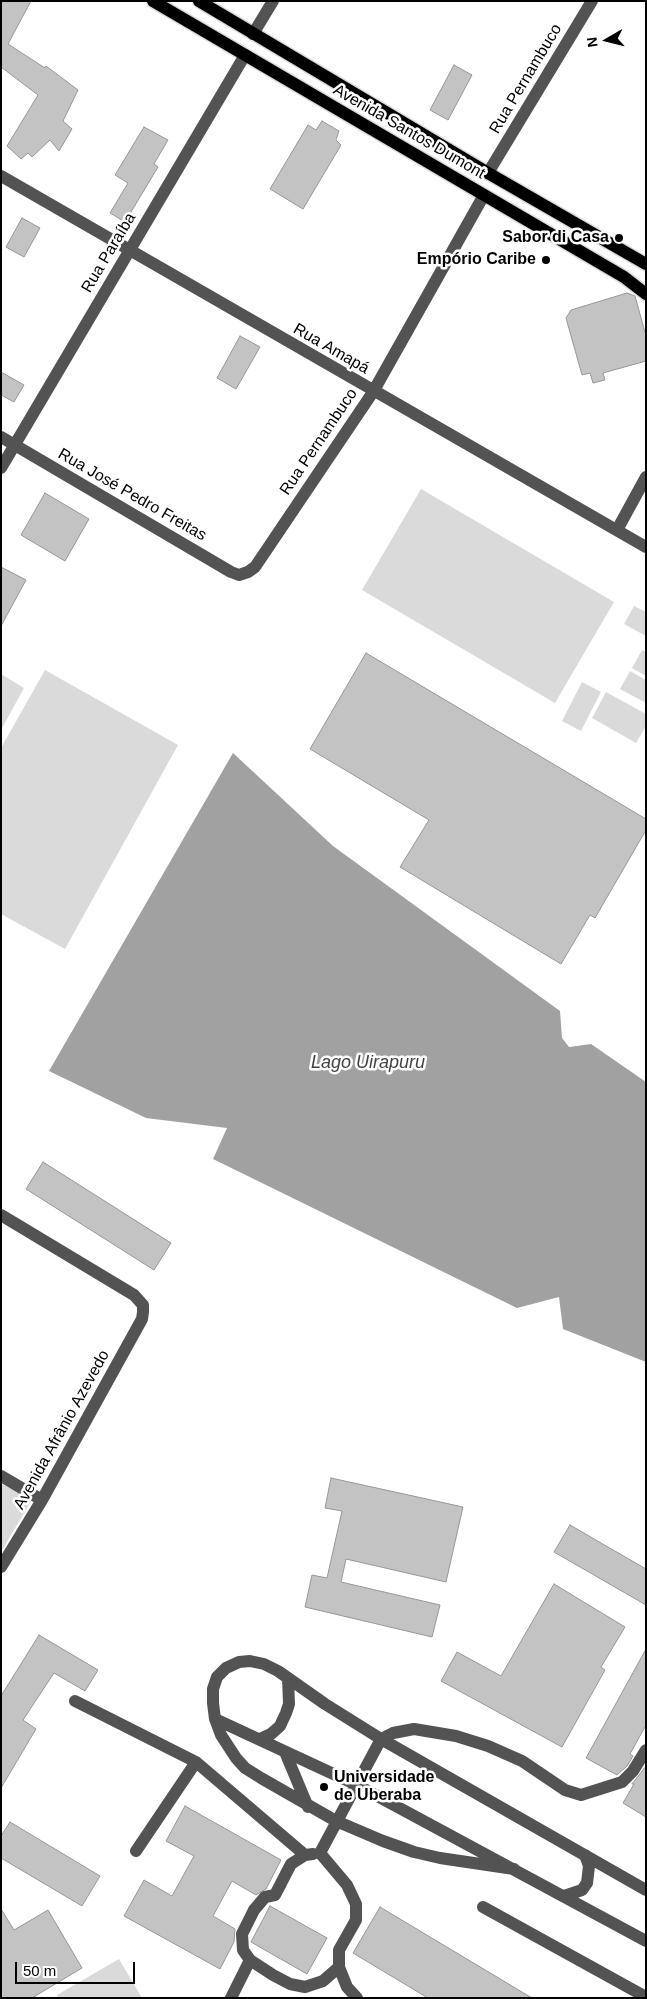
<!DOCTYPE html>
<meta charset="utf-8">
<style>
body{margin:0}
#map{position:relative;width:647px;height:1999px;overflow:hidden;background:#fff;font-family:Arial,sans-serif}
canvas{display:block}
.frame{position:absolute;inset:0;border:2px solid #000;pointer-events:none}
.north{position:absolute;left:582px;top:15px;width:50px;height:50px;-webkit-text-stroke:4px #fff;paint-order:stroke;rotate:262deg;font-size:14px;font-weight:700;line-height:20px;text-align:center;color:#000}
.north::after{content:'';display:block;margin:auto;width:18px;height:22px;background:#000;clip-path:polygon(50% 0,100% 100%,50% 72%,0 100%)}
.scale{position:absolute;left:15px;top:1962px;width:120px;height:22px;box-sizing:border-box;border:2px solid #000;border-top:0;padding-left:6px;font-size:15px;line-height:18px;white-space:nowrap;color:#000;-webkit-text-stroke:4px #fff;paint-order:stroke}
</style>
<div id="map">
<canvas width="647" height="1999"></canvas>
<div class="frame"></div>
<div class="north">N</div>
<div class="scale">50 m</div>
</div>
<script>
const g = document.querySelector('canvas').getContext('2d');
g.lineJoin = 'round';
function fillPath(path, color) { g.fillStyle = color; g.fill(path, 'evenodd'); }
const shape = rows => new Path2D(rows.map(r => 'M' + r).join(''));
function stroke(path, color, width, dash) { g.strokeStyle = color; g.lineWidth = width; g.lineCap = dash ? 'butt' : 'round'; g.setLineDash(dash || []); g.stroke(path); }
function write(font, color, halo, rows, align = 'center') {
  g.font = font + ' Arial,sans-serif'; g.lineWidth = 5; g.setLineDash([]); g.textBaseline = 'middle'; g.strokeStyle = halo; g.fillStyle = color; for (const [text, x, y, turn = 0] of rows) {
    g.save(); g.translate(x, y); g.rotate((+turn || 0) * Math.PI / 180); g.textAlign = isNaN(turn) ? turn : align; if (halo) g.strokeText(text, 0, 0); g.fillText(text, 0, 0); g.restore();
  }
}
const green = shape([
 [421,489,614,602,555,703,362,590],
 [634,606,646,612,646,636,624,624],
 [642,650,646,652,646,676,632,668],
 [45,670,178,745,65,949,1,914,1,748],
 [630,671,646,680,646,703,620,689],
 [1,674,24,688,1,730],
 [582,682,601,692,581,731,562,721],
 [606,692,646,714,646,726,636,743,592,718],
 [1,1484,33,1498,1,1552],
 [119,1959,142,1998,58,1998,57,1995]
]);
const water = shape([
 [233,753,333,846,560,1011,562,1038,569,1047,591,1044,646,1082,646,1362,563,1329,559,1297,517,1308,213,1159,227,1128,146,1118,49,1071]
]);
const building = shape([
 [1,1,31,1,8,44,45,68,46,66,78,90,63,121,72,129,59,151,50,140,32,157,28,153,21,159,7,146,38,95,1,67,1,1],
 [454,65,472,75,448,120,430,110,454,65],
 [322,121,339,131,336,140,341,145,303,209,270,189,308,125,316,130,322,121],
 [144,127,168,140,154,164,158,167,125,222,110,213,128,183,115,175,144,127],
 [22,218,40,228,24,257,6,247,22,218],
 [627,293,635,296,646,336,646,361,603,373,605,380,593,383,590,373,582,375,566,318,571,310,627,293],
 [240,336,260,347,236,389,217,378,240,336],
 [1,372,24,385,14,402,1,395,1,372],
 [45,493,89,519,65,561,21,535,45,493],
 [1,567,26,580,1,626,1,567],
 [366,653,646,819,646,830,595,918,590,915,561,964,400,867,429,820,310,749,366,653],
 [43,1162,171,1243,154,1270,26,1189,43,1162],
 [331,1478,463,1507,446,1582,346,1559,341,1582,440,1605,432,1637,305,1607,312,1575,327,1578,342,1511,325,1508,331,1478],
 [570,1525,646,1569,646,1605,554,1552,570,1525],
 [554,1584,625,1627,601,1667,605,1670,562,1747,441,1681,457,1652,501,1676,554,1584],
 [39,1635,98,1670,85,1691,54,1673,23,1720,36,1729,1,1788,1,1696,39,1635],
 [646,1649,646,1725,630,1754,633,1756,627,1766,617,1775,586,1758,646,1649],
 [646,1766,646,1817,623,1803,634,1784,632,1784,646,1766],
 [185,1806,281,1860,266,1889,256,1895,232,1881,213,1916,235,1929,234,1942,220,1969,124,1916,144,1880,172,1896,194,1856,166,1841,185,1806],
 [10,1822,100,1876,82,1906,1,1858,1,1836,10,1822],
 [270,1906,327,1938,307,1974,251,1942,270,1906],
 [380,1907,532,1998,428,1998,353,1953,380,1907],
 [1,1909,14,1930,48,1910,82,1968,32,1998,1,1998,1,1909]
]);
const minor = shape([
 [253,34,273,1],
 [488,173,592,1],
 [1,176,646,547],
 [1,437,231,572,239,575,248,572,255,567,373,392,484,195],
 [1,468,245,55],
 [617,530,646,477],
 [1,1215,134,1295,143,1305,143,1312,142,1319,42,1500,1,1567],
 [1,1476,42,1500],
 [75,1701,196,1762,305,1855],
 [215,1719,355,1784,646,1941],
 [260,1739,271,1734,280,1726,286,1713,289,1704,288,1678],
 [285,1752,308,1807],
 [136,1851,196,1762],
 [320,1853,381,1739,393,1733,414,1729,456,1736,488,1746,522,1761,565,1790,581,1795,622,1782,633,1771,646,1750],
 [320,1853,347,1885,356,1904,356,1920,339,1950,339,1967,347,1987,357,1998],
 [313,1854,305,1855,291,1864,275,1895,265,1897,254,1910,242,1934,243,1950,250,1960,273,1975,290,1984,305,1987,323,1981,339,1967],
 [514,1869,440,1858,414,1852,383,1841,336,1821,261,1778,245,1768,236,1758,221,1735,215,1719,213,1703,213,1689,217,1677,226,1668,239,1662,250,1661,264,1664,278,1671,325,1704,381,1739,646,1890],
 [564,1896,582,1890,587,1883,589,1866,585,1855],
 [483,1907,646,1997],
 [231,1998,250,1960]
]);
const major = shape([
 [153,1,624,277,646,294],
 [199,1,488,173,646,264]
]);
const markers = [
 [619,238,5,"#000"],
 [546,260,5,"#000"],
 [324,1787,5,"#000"]
];
const streetNames = [
 ["Rua Pernambuco",526,79,-59],
 ["Avenida Santos Dumont",409,132,30],
 ["Rua Paraíba",109,253,-59],
 ["Rua Amapá",331,349,30],
 ["Rua Pernambuco",319,442,-56],
 ["Rua José Pedro Freitas",132,495,30],
 ["Avenida Afrânio Azevedo",62,1430,-61]
];
const poiNames = [
 ["Sabor di Casa",609,238],
 ["Empório Caribe",536,260],
 ["Universidade",334,1778,"left"],
 ["de Uberaba",334,1796,"left"]
];
const waterNames = [
 ["Lago Uirapuru",368,1063]
];
fillPath(green, '#dadada');
fillPath(water, '#a1a1a1');
fillPath(building, '#c3c3c3');
stroke(building, '#979797', 1);
stroke(major, '#dbdbdb', 15);
stroke(minor, '#535353', 12);
stroke(major, '#000', 12);
for (const [x, y, r, color] of markers) { const dot = new Path2D(); dot.arc(x, y, r, 0, 2 * Math.PI); g.fillStyle = color; g.fill(dot); stroke(dot, '#fff', 2); }
write('16px', '#000', '#fff', streetNames);
write('bold 16px', '#000', '#fff', poiNames, 'right');
write('italic 18px', '#424242', '#fff', waterNames);
</script>
